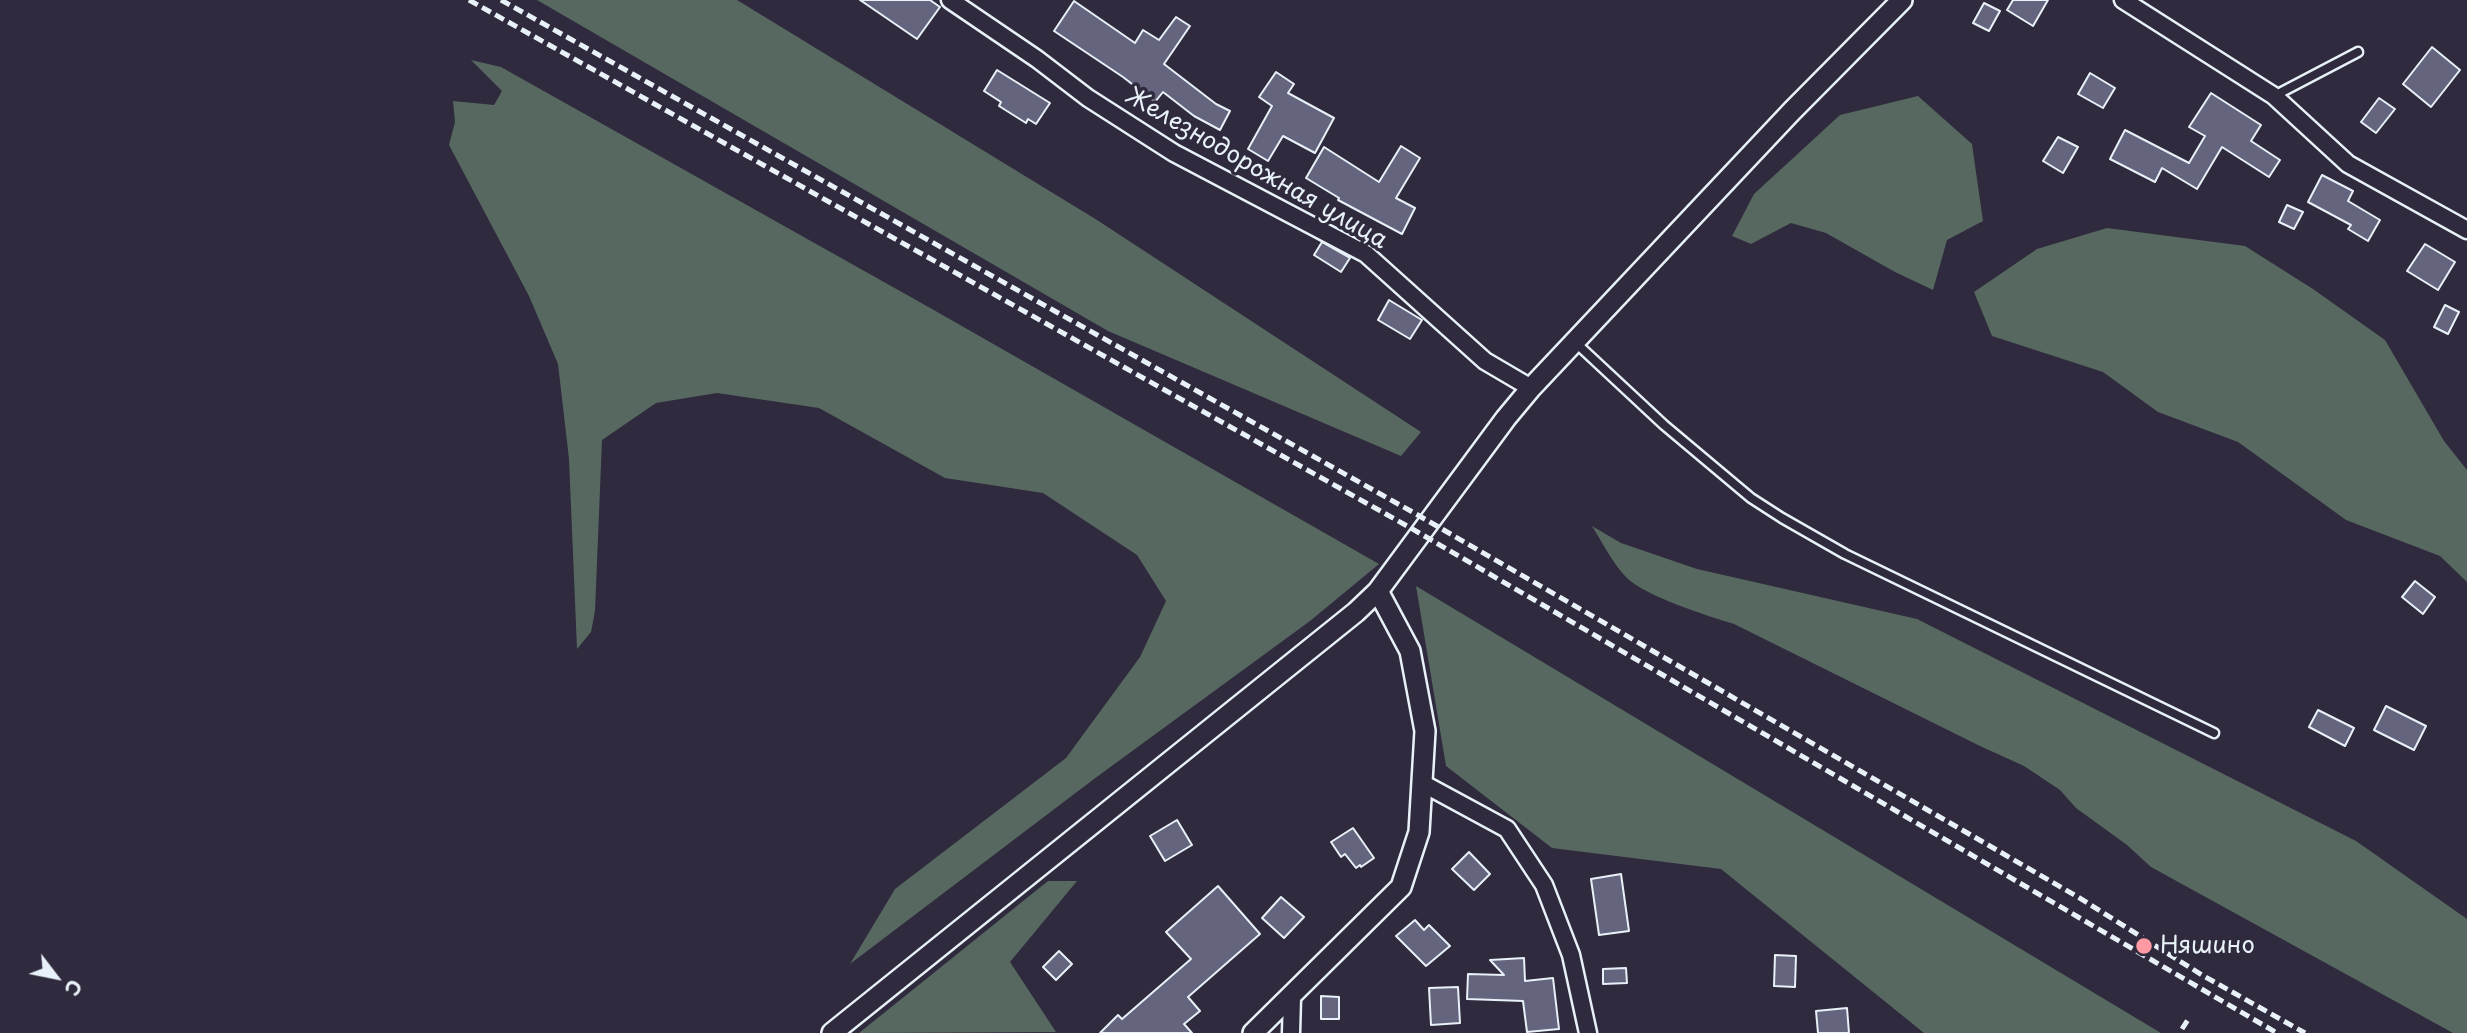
<!DOCTYPE html>
<html>
<head>
<meta charset="utf-8">
<style>
	body { margin:0 }
	#map { position:relative; width:2467px; height:1033px; overflow:hidden; background:#2f2a3d; font-family:"Playpen Sans",sans-serif }
	canvas { display:block }
	.north { position:absolute; left:21px; top:942px; width:70px; height:70px; -webkit-text-stroke:5px #2f2a3d; paint-order:stroke; rotate:122deg; font-size:19px; font-weight:700; line-height:28px; text-align:center; color:#e8f1f8 }
	.north::after { content:''; display:block; margin:auto; width:24px; height:32px; background:#e8f1f8; clip-path:polygon(50% 0,100% 100%,50% 72%,0 100%) }
</style>
</head>
<body>
<div id="map">
<canvas width="2467" height="1033"></canvas>
<div class="north">С</div>
</div>
<script>
const ctx = document.querySelector('canvas').getContext('2d');
ctx.lineJoin = 'round';
function paint(path, color) { ctx.fillStyle = color; ctx.fill(path, 'evenodd'); }
function strokePath(path, color, width, dash) { ctx.strokeStyle = color; ctx.lineWidth = width; ctx.lineCap = dash ? 'butt' : 'round'; ctx.setLineDash(dash || []); ctx.stroke(path); }
function write(font, color, halo, rows, align = 'center') {
  ctx.font = font + ' "Playpen Sans",sans-serif'; ctx.lineWidth = 7; ctx.setLineDash([]); ctx.textBaseline = 'middle'; ctx.strokeStyle = halo; ctx.fillStyle = color; for (const [text, x, y, turn = 0] of rows) {
    ctx.save(); ctx.translate(x, y); ctx.rotate((+turn || 0) * Math.PI / 180); ctx.textAlign = isNaN(turn) ? turn : align; if (halo) ctx.strokeText(text, 0, 0); ctx.fillText(text, 0, 0); ctx.restore();
  }
}
paint(new Path2D(`
	M537 0H737L1097 220 1421 432 1401 456 1108 331Z
	M471 60 501 67 932 309 1379 564 1310 621 1094 779 850 964 895 889 1066 758 1140 657 1166 601 1137 555 1043 493 945 478 819 408 717 393 656 403 602 440 595 611 591 632 577 649 569 459 558 364 529 296 449 145 455 122 453 101 494 105 502 91Z
	M1918 96 1972 144 1983 221 1947 240 1933 290 1895 272 1826 233 1791 223 1751 244 1732 236 1754 194 1840 115Z
	M2107 228 2245 246 2313 289 2385 340 2444 441 2467 470V582L2440 556 2346 520 2238 442 2158 412 2103 372 1992 336 1974 292 2037 249Z
	M1592 526 1621 543 1697 569 1917 619 2356 841 2467 919V1033H2453L2151 867 2127 845 2076 808 2060 790 2024 766 1980 746 1734 624C1708 616 1643 596 1625 576 1612 562 1602 542 1592 526Z
	M1416 586 2161 1033H1924L1721 869 1552 848 1446 766Z
	M1048 881H1077L1010 962 1056 1032 859 1033Z`), '#576860');
const building = new Path2D(`
	M860 0H930L940 7 917 39Z
	M2013 0H2048L2033 26 2007 10Z
	M1074 1 1135 43 1143 30 1159 40 1176 17 1190 26 1164 64 1216 104 1230 111 1220 130 1194 116 1163 92 1155 102 1123 77 1054 31Z
	M1984 3 2000 11 1989 31 1973 23Z
	M2432 47 2460 70 2431 107 2403 84Z
	M997 70 1050 103 1036 124 1028 119 1026 123 999 106 1001 102 984 91Z
	M1276 72 1294 84 1288 93 1334 118 1315 153 1283 136 1268 161 1248 149 1272 106 1259 97Z
	M2090 73 2115 88 2103 108 2078 94Z
	M2211 93 2261 125 2251 141 2280 160 2269 177 2222 147 2197 189 2162 168 2155 182 2110 159 2125 130 2189 163 2205 136 2189 127Z
	M2379 98 2395 109 2376 133 2361 122Z
	M2058 137 2078 147 2063 173 2043 161Z
	M1401 146 1420 158 1396 198 1415 208 1402 234 1338 200 1339 198 1306 178 1324 147 1379 182Z
	M2322 175 2353 191 2348 201 2380 220 2368 241 2348 229 2351 225 2308 202Z
	M2287 205 2303 212 2294 229 2279 222Z
	M1322 242 1350 258 1341 272 1314 255Z
	M2425 244 2455 262 2438 290 2407 271Z
	M1389 300 1422 320 1410 339 1378 320Z
	M2445 305 2459 312 2448 334 2434 327Z
	M2415 581 2435 597 2423 614 2402 597Z
	M2386 706 2426 726 2414 750 2374 730Z
	M2318 710 2354 728 2345 746 2309 727Z
	M1177 820 1192 845 1165 861 1150 836Z
	M1353 828 1374 858 1361 867 1360 865 1356 868 1345 854 1341 857 1331 842Z
	M1469 852 1490 874 1474 890 1452 869Z
	M1621 874 1629 931 1599 935 1591 879Z
	M1218 886 1260 934 1188 997 1200 1011 1184 1024 1192 1033H1100L1118 1015 1122 1019 1191 959 1166 932Z
	M1281 897 1304 917 1284 938 1262 918Z
	M1415 920 1424 930 1429 925 1450 946 1426 966 1396 936Z
	M1059 951 1072 964 1056 980 1043 967Z
	M1775 955 1796 956 1795 987 1774 986Z
	M1524 958 1525 981 1553 978 1559 1029 1527 1032 1523 1001 1467 999 1468 974 1504 975 1490 960Z
	M1626 968 1627 983 1603 984V969Z
	M1458 987 1460 1023 1431 1025 1429 988Z
	M1321 996 1339 997V1019H1321Z
	M1847 1008 1849 1033H1818L1816 1011Z`);
paint(building, '#64647f');
strokePath(building, '#e8f1f8', 2);
const service = new Path2D(`
	M2274 96 2358 52
	M1576 343 1664 425 1751 498 1782 518 1845 554 2214 733`);
const minor = new Path2D(`
	M950 0 1037 59 1088 98 1174 153 1366 254 1485 361 1531 388
	M2123 0 2274 96 2348 164 2467 230
	M1422 783 1507 829 1544 885 1571 955 1588 1033
	M1291 1033 1292 997`);
const tertiary = new Path2D(`
	M832 1033 1356 612 1378 591 1506 418 1531 388 1792 111 1902 0
	M1253 1033 1401 887 1419 832 1425 731 1410 651 1378 591`);
strokePath(service, '#e8f1f8', 13);
strokePath(minor, '#e8f1f8', 21);
strokePath(tertiary, '#e8f1f8', 24);
strokePath(service, '#2f2a3d', 8);
strokePath(minor, '#2f2a3d', 16);
strokePath(tertiary, '#2f2a3d', 19);
strokePath(new Path2D(`
	M469 0 1409 527 2277 1033
	M501 0 1416 514 2078 897 2202 975 2305 1033
	M2182 1029 2189 1018`), '#e8f1f8', 5, [10, 5]);
for (const [x, y, r, color] of [
	[2144,946,9,"#ff9aa2"]
]) { const dot = new Path2D(); dot.arc(x, y, r, 0, 2 * Math.PI); ctx.fillStyle = color; ctx.fill(dot); strokePath(dot, '#2f2a3d', 2.5); }
write('24px', '#e8f1f8', '#2f2a3d', [
	["Железнодорожная улица",1256,169,30]
]);
write('24px', '#e8f1f8', '#2f2a3d', [
	["Няшино",2160,946]
], 'left');
</script>
</body>
</html>
